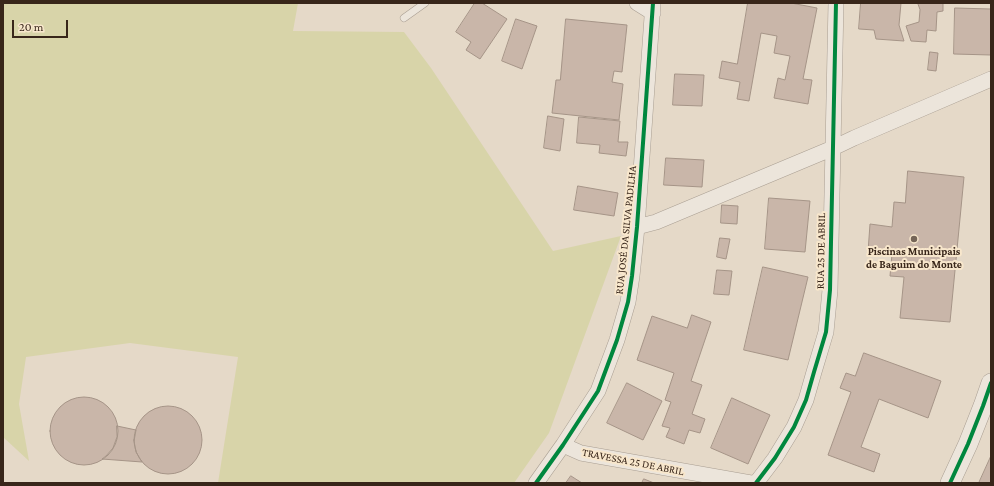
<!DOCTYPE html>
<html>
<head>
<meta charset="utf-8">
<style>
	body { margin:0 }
	#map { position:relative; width:994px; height:486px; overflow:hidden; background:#e5d9c8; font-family:"Crimson Pro",serif }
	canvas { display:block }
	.frame { position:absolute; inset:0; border:4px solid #38261a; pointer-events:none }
	.scale { position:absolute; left:12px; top:20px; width:56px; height:18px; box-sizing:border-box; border:2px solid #38261a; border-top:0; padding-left:5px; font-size:12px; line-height:14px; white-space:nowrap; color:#38261a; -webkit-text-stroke:3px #f8e7cc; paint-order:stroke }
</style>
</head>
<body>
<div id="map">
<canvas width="994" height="486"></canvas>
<div class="frame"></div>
<div class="scale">20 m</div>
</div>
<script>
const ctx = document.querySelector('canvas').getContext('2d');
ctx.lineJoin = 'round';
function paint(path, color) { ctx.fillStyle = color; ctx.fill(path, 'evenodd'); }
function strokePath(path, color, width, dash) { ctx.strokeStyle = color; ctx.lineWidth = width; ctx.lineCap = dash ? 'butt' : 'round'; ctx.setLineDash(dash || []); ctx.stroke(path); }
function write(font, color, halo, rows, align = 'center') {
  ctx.font = font + ' "Crimson Pro",serif'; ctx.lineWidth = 4; ctx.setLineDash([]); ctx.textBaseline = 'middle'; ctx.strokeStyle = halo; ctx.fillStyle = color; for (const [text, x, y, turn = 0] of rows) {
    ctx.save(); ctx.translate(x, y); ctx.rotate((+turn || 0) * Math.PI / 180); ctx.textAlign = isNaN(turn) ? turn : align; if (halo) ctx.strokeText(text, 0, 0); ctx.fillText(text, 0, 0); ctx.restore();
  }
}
paint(new Path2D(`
	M3 3H298L293 31 404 32 431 68 553 251 621 236 549 433 514 483H218L238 357 130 343 26 357 19 404 29 461 3 437Z`), '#d8d4a9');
const building = new Path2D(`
	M475 3H482L507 19 480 59 466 50 471 42 456 32Z
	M748 3H791L817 8 803 79 812 80 808 104 774 98 778 78 785 80 790 56 774 53 777 36 761 33 749 101 737 99 740 82 719 78 722 61 737 64Z
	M861 3H901L899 25 904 41 876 39 874 30 859 29Z
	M918 3H943V11L937 12 936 31 927 30 926 42 911 41 906 26 919 22 920 10Z
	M955 8 991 9V55L954 54Z
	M516 19 537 26 522 69 502 61Z
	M566 19 627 25 622 72 614 71 612 82 623 84 619 120 552 113 556 80H560Z
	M930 52 938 53 936 71 928 70Z
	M675 74 704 75 702 106 673 105Z
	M548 116 564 119 560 151 544 148Z
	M579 117 620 121 618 142H628L626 156 599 153 600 145 577 143Z
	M666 158 704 160 702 187 664 185Z
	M908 171 964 177 950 322 900 318 904 277 890 276 892 254 868 252 870 224 892 227 894 202 905 203Z
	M578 186 618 193 614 216 574 210Z
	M769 198 810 201 805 252 765 249Z
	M722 205 738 206 737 224 721 223Z
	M720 238 730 239 726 259 717 257Z
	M763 267 808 277 788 360 744 350Z
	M717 270 732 271 729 295 714 294Z
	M692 315 711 322 691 381 702 385 692 414 705 419 700 433 689 430 684 444 666 437 670 428 662 426 671 402 665 400 674 373 637 360 652 316 687 328Z
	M864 353 941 381 928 418 879 399 861 447 880 454 874 472 828 455 851 392 840 388 846 373 855 376Z
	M627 383 662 401 643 440 607 423Z
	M50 431a34 34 0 1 1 68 0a34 34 0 1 1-68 0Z
	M732 398 770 415 748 464 711 448Z
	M134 440a34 34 0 1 1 68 0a34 34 0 1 1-68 0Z
	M117 426 136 430 134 441 136 452 142 462 102 459 106 456 113 448 117 437Z
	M991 456V483H979Z
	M571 476 582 483H566Z
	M644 479 654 483H642Z`);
paint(building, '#c9b6a9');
strokePath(building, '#a59487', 1);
const service = new Path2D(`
	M404 18 425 3`);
const minor = new Path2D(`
	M637 3 653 13
	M637 227 656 222 833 148 854 138 991 79
	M563 445 581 453 751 483
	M536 483 563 445 598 391 617 340 628 302 632 276 637 227 653 3
	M756 483 775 458 794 427 806 400 814 372 826 332 830 290 836 3`);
const tertiary = new Path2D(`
	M950 483 968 444 983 406 991 383`);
strokePath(service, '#a99e92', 8);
strokePath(minor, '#a99e92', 16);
strokePath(tertiary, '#a99e92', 20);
strokePath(service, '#ece5db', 7);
strokePath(minor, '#ece5db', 15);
strokePath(tertiary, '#ece5db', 19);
strokePath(new Path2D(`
	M536 483 563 445 598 391 617 340 628 302 632 276 637 227 653 3
	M756 483 775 458 794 427 806 400 814 372 826 332 830 290 836 3
	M950 483 968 444 983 406 991 383`), '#00873e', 4);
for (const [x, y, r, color] of [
	[914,239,4,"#756557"]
]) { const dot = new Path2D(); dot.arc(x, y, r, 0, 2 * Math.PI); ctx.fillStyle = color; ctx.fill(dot); strokePath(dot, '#f8e7cc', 1.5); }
write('11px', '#38261a', '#f8e7cc', [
	["RUA JOSÉ DA SILVA PADILHA",626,230,-84],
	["RUA 25 DE ABRIL",821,251,-89],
	["TRAVESSA 25 DE ABRIL",633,462,11]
]);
write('bold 11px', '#38261a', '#f8e7cc', [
	["Piscinas Municipais",914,252],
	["de Baguim do Monte",914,265]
]);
</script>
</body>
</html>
